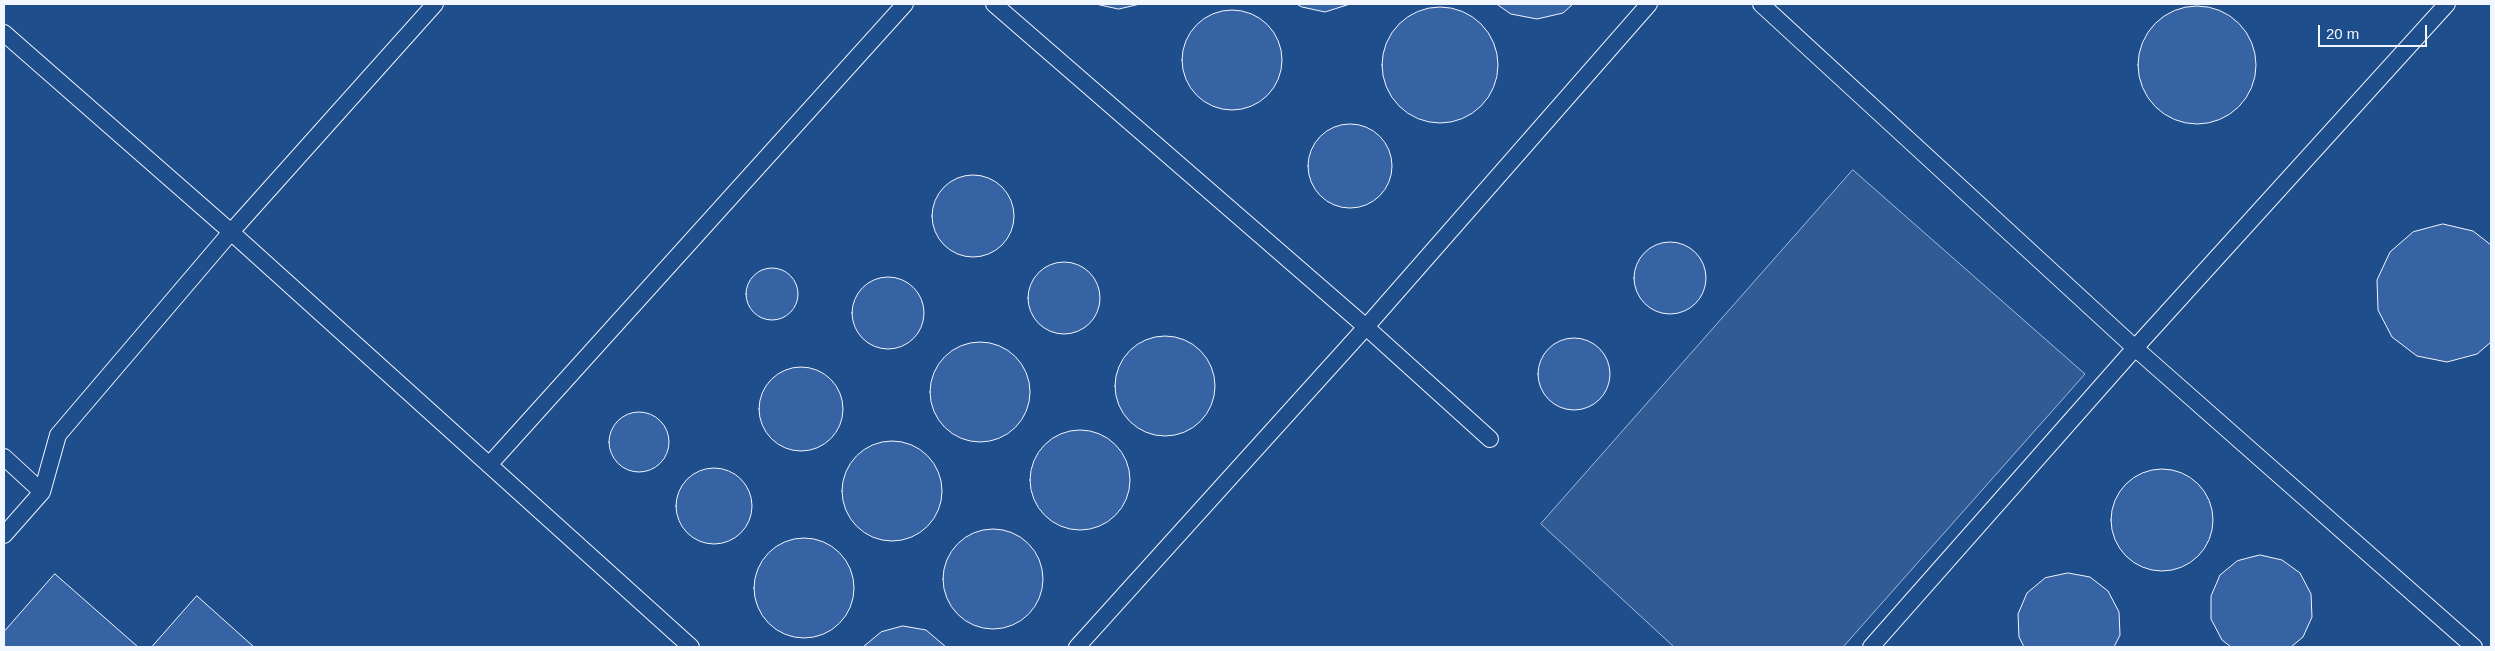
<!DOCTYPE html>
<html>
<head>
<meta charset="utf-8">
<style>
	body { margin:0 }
	#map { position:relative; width:2495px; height:651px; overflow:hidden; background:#1f4e8c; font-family:Arial,sans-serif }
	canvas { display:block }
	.frame { position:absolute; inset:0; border:5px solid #f2f6ff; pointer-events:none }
	.scale { position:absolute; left:2318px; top:25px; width:109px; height:22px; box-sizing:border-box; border:2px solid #f2f6ff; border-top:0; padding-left:6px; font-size:15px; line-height:18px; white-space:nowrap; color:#f2f6ff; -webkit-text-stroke:4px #1f4e8c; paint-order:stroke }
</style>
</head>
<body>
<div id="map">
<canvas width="2495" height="651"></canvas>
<div class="frame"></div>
<div class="scale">20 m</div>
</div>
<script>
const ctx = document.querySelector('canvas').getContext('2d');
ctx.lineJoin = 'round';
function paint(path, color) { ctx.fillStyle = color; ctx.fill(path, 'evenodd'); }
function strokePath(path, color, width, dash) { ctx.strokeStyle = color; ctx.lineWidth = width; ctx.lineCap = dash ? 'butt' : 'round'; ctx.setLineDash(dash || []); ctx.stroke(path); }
const built = new Path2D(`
	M1853 170 2085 374 1843 647H1674L1541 524Z`);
paint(built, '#305b95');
strokePath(built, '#a8bbd7', 1);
const building = new Path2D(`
	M1096 4H1140L1119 9Z
	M1297 4H1350L1325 12 1302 7Z
	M1497 4H1573L1563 13 1537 19 1511 14Z
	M2138 65a59 59 0 1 1 118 0a59 59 0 1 1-118 0Z
	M1382 65a58 58 0 1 1 116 0a58 58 0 1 1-116 0Z
	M1182 60a50 50 0 1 1 100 0a50 50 0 1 1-100 0Z
	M1308 166a42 42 0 1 1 84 0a42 42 0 1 1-84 0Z
	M932 216a41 41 0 1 1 82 0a41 41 0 1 1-82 0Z
	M2443 224 2473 231 2491 245V342L2477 354 2447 362 2417 356 2392 337 2378 310 2377 280 2390 252 2413 232Z
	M1634 278a36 36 0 1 1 72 0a36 36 0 1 1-72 0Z
	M1028 298a36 36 0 1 1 72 0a36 36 0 1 1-72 0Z
	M746 294a26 26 0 1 1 52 0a26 26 0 1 1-52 0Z
	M852 313a36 36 0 1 1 72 0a36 36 0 1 1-72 0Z
	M1115 386a50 50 0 1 1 100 0a50 50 0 1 1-100 0Z
	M1538 374a36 36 0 1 1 72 0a36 36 0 1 1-72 0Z
	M930 392a50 50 0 1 1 100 0a50 50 0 1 1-100 0Z
	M759 409a42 42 0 1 1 84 0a42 42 0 1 1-84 0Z
	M609 442a30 30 0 1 1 60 0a30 30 0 1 1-60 0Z
	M1030 480a50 50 0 1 1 100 0a50 50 0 1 1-100 0Z
	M842 491a50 50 0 1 1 100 0a50 50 0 1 1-100 0Z
	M676 506a38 38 0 1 1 76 0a38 38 0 1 1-76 0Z
	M2111 520a51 51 0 1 1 102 0a51 51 0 1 1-102 0Z
	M943 579a50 50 0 1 1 100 0a50 50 0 1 1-100 0Z
	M754 588a50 50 0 1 1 100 0a50 50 0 1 1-100 0Z
	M2260 555 2282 560 2300 573 2311 594 2312 617 2303 637 2291 647H2231L2222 640 2211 619V596L2220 575 2237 561Z
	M2068 573 2090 577 2108 591 2119 612 2120 635 2114 647H2024L2019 637 2018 614 2027 593 2045 578Z
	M55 574 138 647H4V632Z
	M197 596 254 647H152Z
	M903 626 926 630 946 647H863L881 632Z`);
paint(building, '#3563a3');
strokePath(building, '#f2f6ff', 1);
const service = new Path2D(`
	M994 4 1366 327 1490 439
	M1761 4 2135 348 2474 647
	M4 33 231 232 691 647
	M4 457 42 492 4 535
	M489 465 905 4
	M42 492 58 435 231 232 435 4
	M1077 647 1366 327 1649 4
	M1871 647 2135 348 2447 4`);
strokePath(service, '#f2f6ff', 18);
strokePath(service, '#1f4e8c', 16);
</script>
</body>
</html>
